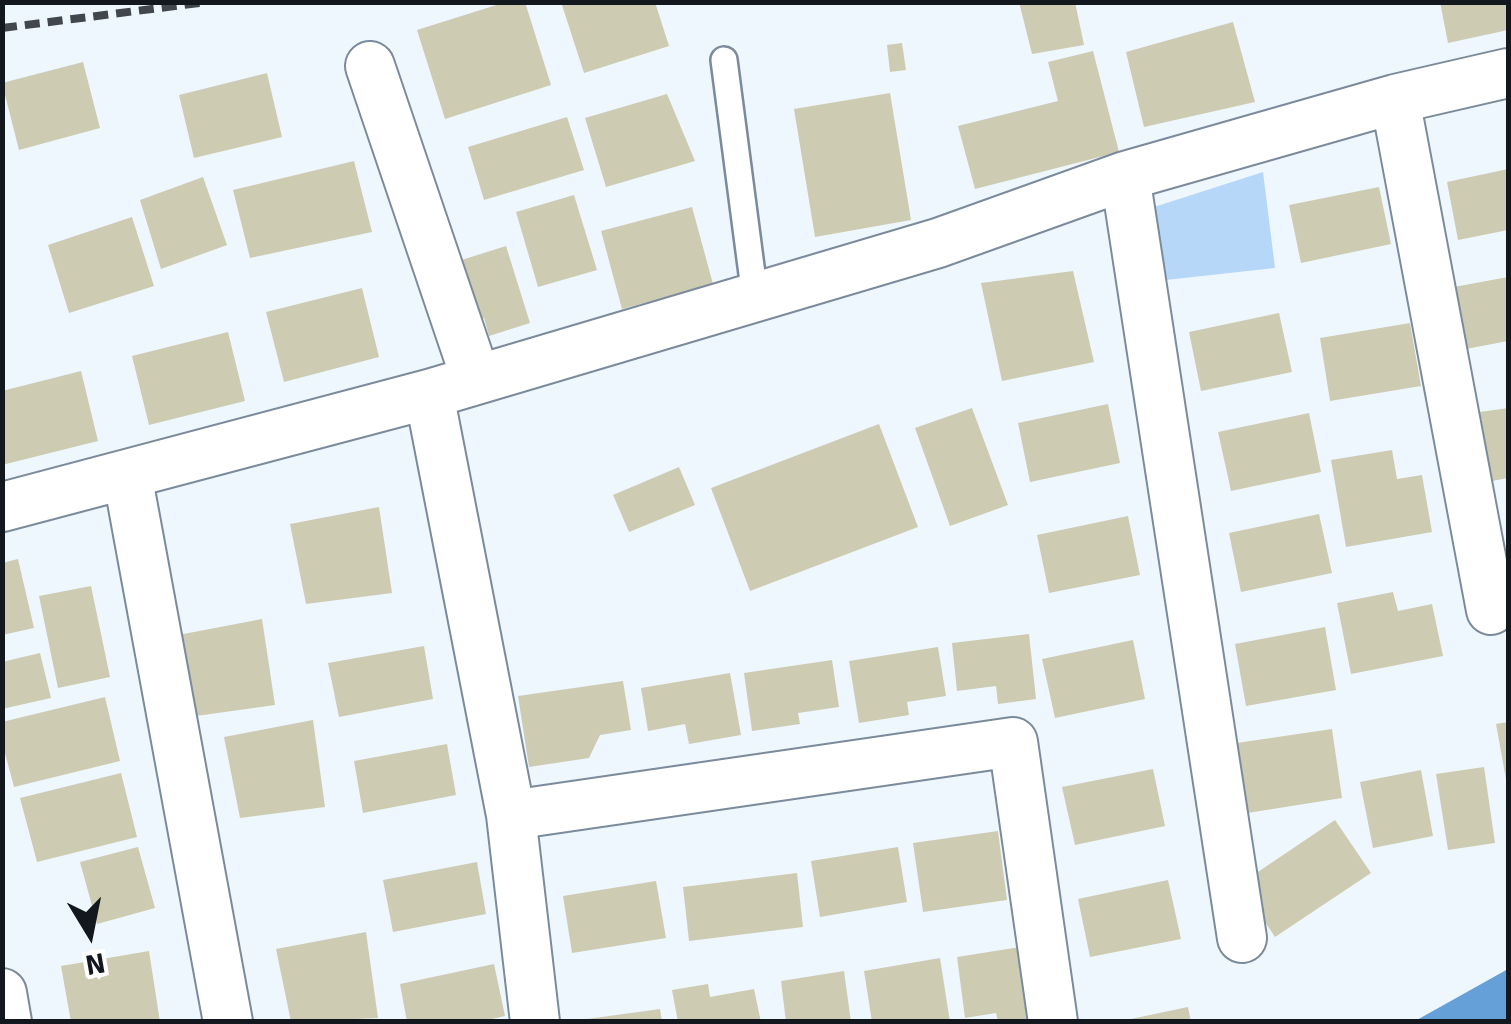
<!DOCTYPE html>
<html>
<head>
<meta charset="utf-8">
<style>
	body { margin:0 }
	#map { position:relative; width:1511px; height:1024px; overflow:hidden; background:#eff7fe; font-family:Signika,sans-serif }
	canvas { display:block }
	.frame { position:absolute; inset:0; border:5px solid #12181e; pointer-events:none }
	.north { position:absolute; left:40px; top:884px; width:100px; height:100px; -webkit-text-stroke:8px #fff; paint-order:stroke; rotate:170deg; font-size:28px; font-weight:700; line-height:40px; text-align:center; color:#12181e }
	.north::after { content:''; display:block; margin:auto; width:35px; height:45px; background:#12181e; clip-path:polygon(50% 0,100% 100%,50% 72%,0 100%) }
</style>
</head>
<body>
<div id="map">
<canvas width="1511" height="1024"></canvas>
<div class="frame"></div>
<div class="north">N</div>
</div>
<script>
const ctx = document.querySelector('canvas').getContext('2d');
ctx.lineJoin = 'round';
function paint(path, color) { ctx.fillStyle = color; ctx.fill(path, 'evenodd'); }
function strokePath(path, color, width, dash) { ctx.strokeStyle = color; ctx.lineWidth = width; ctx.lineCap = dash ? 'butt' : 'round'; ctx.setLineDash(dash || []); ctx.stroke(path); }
paint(new Path2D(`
	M1263 172 1275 268 1166 280 1151 208Z`), '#b6d7f8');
paint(new Path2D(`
	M1508 969V1021H1415Z`), '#66a0d8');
paint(new Path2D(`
	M506 2H525L551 85 445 119 417 30Z
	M569 2H655L669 46 584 73 562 5Z
	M1019 2H1075L1084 45 1032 54Z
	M1440 2H1508V30L1448 43Z
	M1233 22 1255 102 1144 127 1126 52Z
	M902 43 906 70 890 72 887 45Z
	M1093 51 1119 152 975 189 958 126 1058 101 1048 62Z
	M83 62 100 128 19 150 2 83Z
	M267 73 282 137 194 158 179 95Z
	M890 93 911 220 815 237 794 109Z
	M667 94 695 161 606 187 585 118Z
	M567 117 584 170 484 200 468 147Z
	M354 161 372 232 250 258 233 190Z
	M1508 169V230L1458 240 1447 182Z
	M203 177 227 245 161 269 140 200Z
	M1379 187 1391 244 1301 263 1289 205Z
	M574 195 597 270 538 287 516 212Z
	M692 207 713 284 622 309 601 231Z
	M132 217 154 286 69 313 48 245Z
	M506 246 530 323 489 336 484 318 470 322 452 263Z
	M1073 271 1094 362 1002 381 981 283Z
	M1508 277V341L1466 349 1454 287Z
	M362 288 379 357 284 382 266 312Z
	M1279 313 1292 372 1201 391 1189 332Z
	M1410 323 1421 386 1330 401 1320 338Z
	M228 332 245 401 149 425 132 356Z
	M81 371 98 441 2 465V391Z
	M1108 404 1120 463 1030 482 1018 423Z
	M972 408 1008 505 950 526 915 428Z
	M1508 408V478L1492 481 1480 412Z
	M1309 413 1321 472 1231 491 1218 432Z
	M879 424 918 527 750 591 711 488Z
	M1392 450 1397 479 1422 475 1432 532 1346 547 1331 460Z
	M679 467 695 505 629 532 613 495Z
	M379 507 392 593 306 604 290 524Z
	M1319 514 1332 573 1241 592 1229 533Z
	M1128 516 1140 575 1049 593 1037 535Z
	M18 559 34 628 2 635V563Z
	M91 586 110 677 58 688 39 596Z
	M1393 592 1398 611 1432 604 1443 656 1351 674 1337 603Z
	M262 619 275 705 189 717 173 636Z
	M1325 627 1336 690 1246 706 1235 644Z
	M1029 634 1036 699 998 704 996 686 957 691 952 643Z
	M1133 640 1145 699 1055 718 1042 659Z
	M424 646 433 699 339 717 328 663Z
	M938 647 946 696 907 702 909 715 859 723 849 661Z
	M40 653 51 698 2 709V662Z
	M832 660 839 707 798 713 800 724 752 731 744 673Z
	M730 673 741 735 689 744 685 724 648 731 641 688Z
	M623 681 631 730 600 735 589 758 529 767 518 696Z
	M105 697 120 761 14 787 2 742V722Z
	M313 720 325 807 240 818 224 737Z
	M1508 722V785H1507L1496 724Z
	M1332 729 1342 798 1241 814 1230 744Z
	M447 744 456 795 363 813 354 761Z
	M1484 767 1495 843 1448 850 1436 774Z
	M1153 769 1165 826 1075 845 1062 787Z
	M1421 770 1433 836 1373 848 1360 782Z
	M121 773 137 837 37 862 20 798Z
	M1335 820 1371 873 1275 937 1240 884Z
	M998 831 1007 900 923 912 913 843Z
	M138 847 155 908 97 924 80 862Z
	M898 847 907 902 820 917 811 861Z
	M477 862 486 914 393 932 383 880Z
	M797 873 803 927 689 941 683 887Z
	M1168 880 1181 939 1090 957 1078 899Z
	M656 881 666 938 572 953 563 896Z
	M366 932 378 1018 291 1022 276 949Z
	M1020 947 1031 1022H998L996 1013 965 1018 957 957Z
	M149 951 160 1022H71L61 966Z
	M940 958 950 1022H872L864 971Z
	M494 964 505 1016 479 1022H407L400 984Z
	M844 971 851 1022H786L781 981Z
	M708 984 710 997 754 989 761 1022H678L672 990Z
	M1188 1007 1191 1022H1127L1126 1020Z
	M660 1009 662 1022H588L587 1019Z`), '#cecbb3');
const service = new Path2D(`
	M724 60 755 297`);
const minor = new Path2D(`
	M370 66 476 379
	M1395 99 1491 610
	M1125 176 1242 938
	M429 394 511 815
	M127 474 228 1022
	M2 507 429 394 938 243 1125 176 1395 99 1508 73
	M2 993 7 1022
	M535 1022 511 815 1013 742 1053 1022`);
strokePath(service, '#7b8b9c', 30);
strokePath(minor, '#7b8b9c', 52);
strokePath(service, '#fff', 25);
strokePath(minor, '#fff', 48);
strokePath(new Path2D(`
	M2 28 207 2`), '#41474d', 8, [15, 8]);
</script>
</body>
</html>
